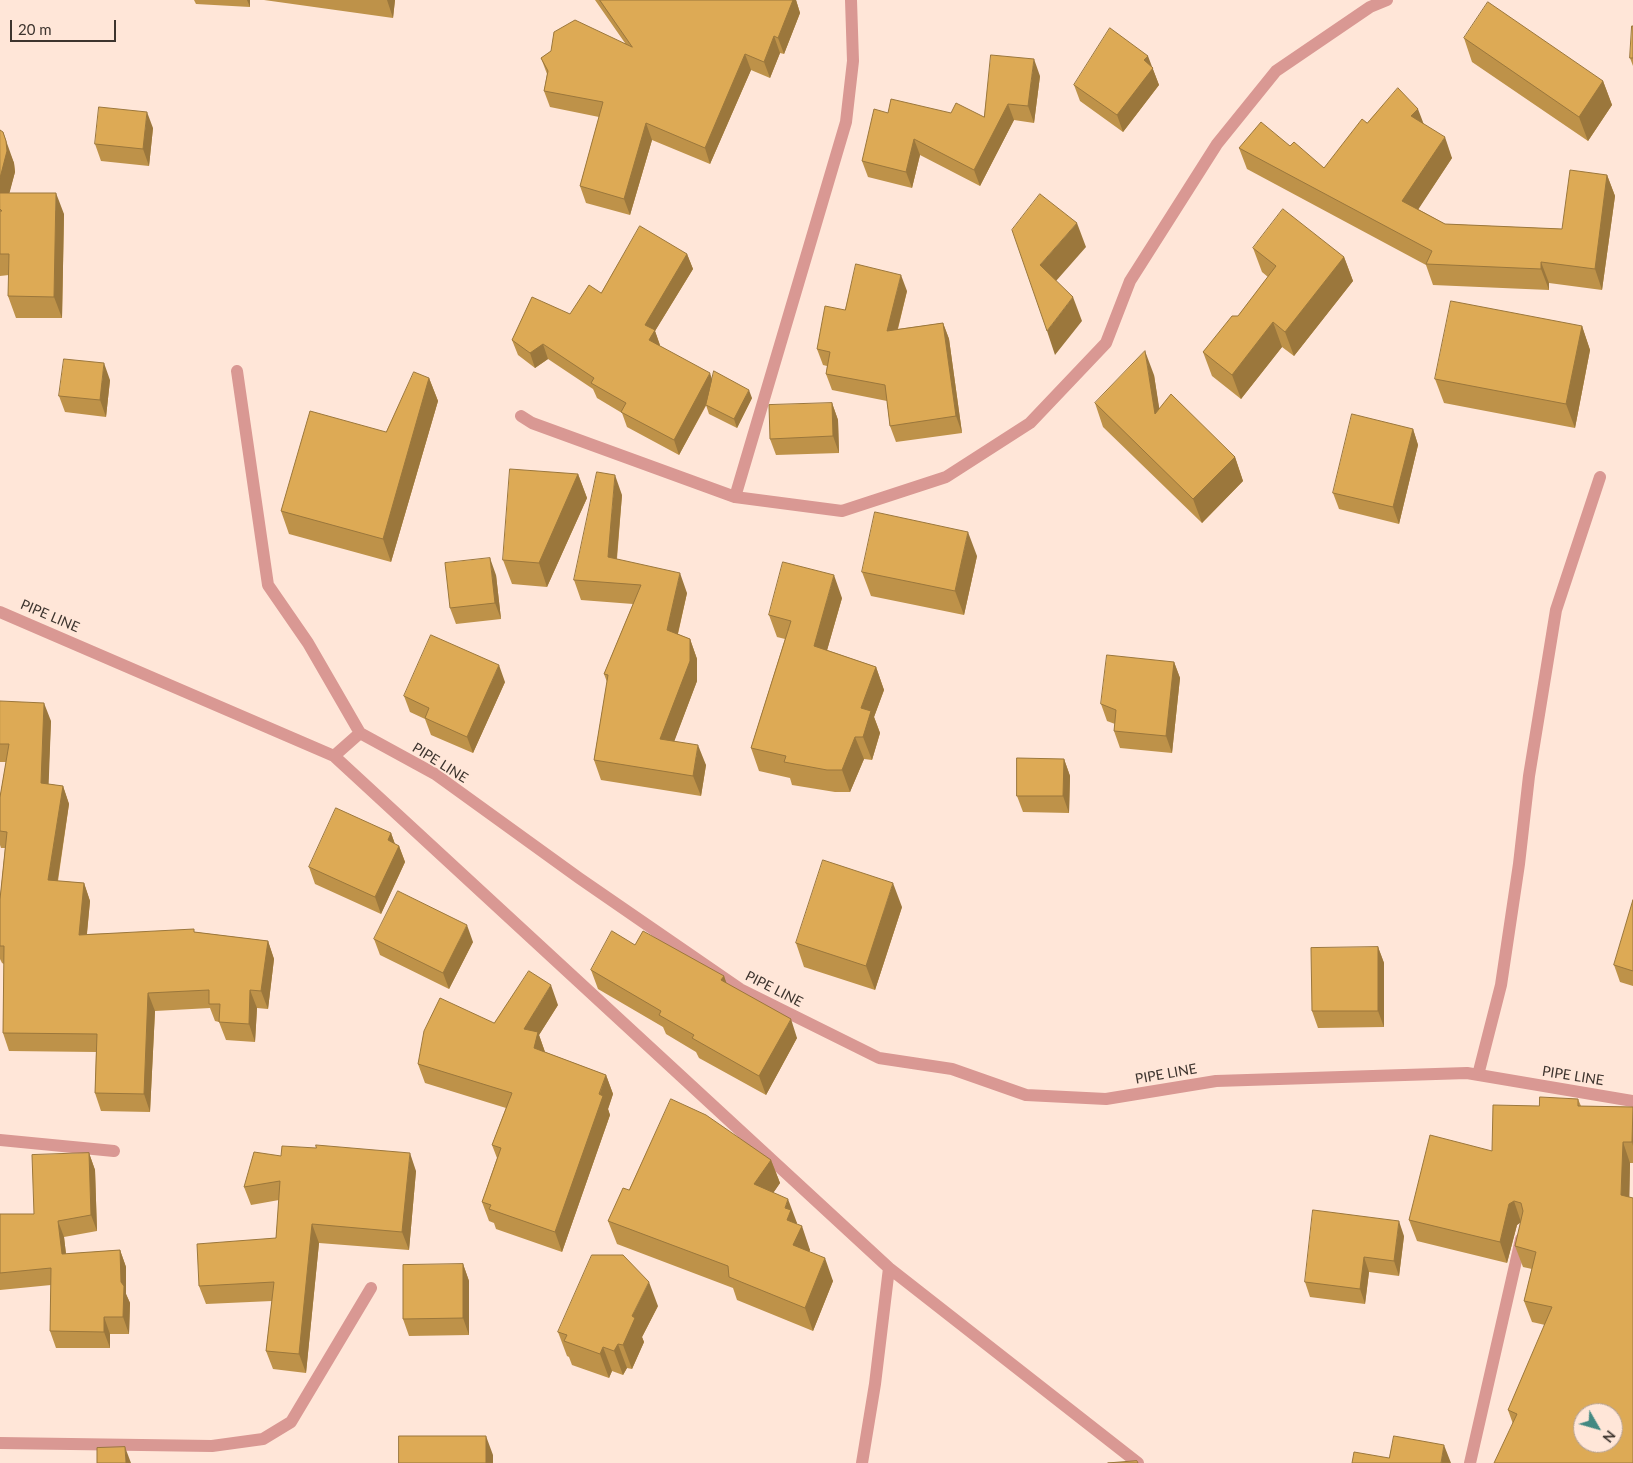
<!DOCTYPE html>
<html>
<head>
<meta charset="utf-8">
<style>
	body { margin:0 }
	#map { position:relative; width:1633px; height:1463px; overflow:hidden; background:#ffe6d8; font-family:Lato,sans-serif }
	canvas { display:block }
	.north { position:absolute; left:1573px; top:1403px; width:50px; height:50px; box-sizing:border-box; background:#ffe6d8; border:1px solid #b19f94; border-radius:50%; rotate:128deg; font-size:14px; font-weight:700; line-height:20px; text-align:center; color:#3d342e }
	.north::after { content:''; display:block; margin:auto; width:18px; height:22px; background:#438982; clip-path:polygon(50% 0,100% 100%,50% 72%,0 100%) }
	.scale { position:absolute; left:10px; top:20px; width:106px; height:22px; box-sizing:border-box; border:2px solid #3d342e; border-top:0; padding-left:6px; font-size:15px; line-height:18px; white-space:nowrap; color:#3d342e; -webkit-text-stroke:4px #ffe6d8; paint-order:stroke }
</style>
</head>
<body>
<div id="map">
<canvas width="1633" height="1463"></canvas>
<div class="north">N</div>
<div class="scale">20 m</div>
</div>
<script>
const ctx = document.querySelector('canvas').getContext('2d');
ctx.lineJoin = 'round';
function strokePath(path, color, width, dash) { ctx.strokeStyle = color; ctx.lineWidth = width; ctx.lineCap = dash ? 'butt' : 'round'; ctx.setLineDash(dash || []); ctx.stroke(path); }
function paint(path, color) { ctx.fillStyle = color; ctx.fill(path, 'evenodd'); }
function write(font, color, halo, rows, align = 'center') {
  ctx.font = font + ' Lato,sans-serif'; ctx.lineWidth = 4; ctx.setLineDash([]); ctx.textBaseline = 'middle'; ctx.strokeStyle = halo; ctx.fillStyle = color; for (const [text, x, y, turn = 0] of rows) {
    ctx.save(); ctx.translate(x, y); ctx.rotate((+turn || 0) * Math.PI / 180); ctx.textAlign = isNaN(turn) ? turn : align; if (halo) ctx.strokeText(text, 0, 0); ctx.fillText(text, 0, 0); ctx.restore();
  }
}
strokePath(new Path2D(`
	M237 371 268 585 308 643 360 733
	M521 416 532 423 735 497 842 511 946 477 1030 423 1106 343 1130 281 1217 144 1276 71 1370 7 1387 0
	M735 497 846 122 853 61 851 0
	M0 612 334 756 360 733 435 774 579 878 740 989 879 1058 952 1069 1026 1095 1106 1099 1216 1081 1467 1073 1633 1101
	M334 756 889 1268 1138 1463
	M1478 1075 1501 985 1519 864 1529 776 1556 610 1600 477
	M0 1140 114 1151
	M0 1443 212 1446 263 1439 291 1422 371 1288
	M862 1463 875 1384 889 1268
	M1470 1463 1521 1239`), '#d99893', 12);
paint(new Path2D(`
	M194 0H250V7L196 4Z
	M264 0H395L393 18Z
	M595 0H796L800 13 784 54 780 53 770 78 751 70 710 164 652 140 630 215 586 203 580 186 599 117 550 107 544 91 547 74 541 58 551 51 625 43Z
	M1633 26V66L1630 58Z
	M1464 38 1603 81 1612 105 1588 141 1472 62Z
	M1152 67 1159 85 1123 132 1080 101 1074 85Z
	M1040 76 1034 123 1014 120 980 186 920 155 912 188 868 177 862 161 951 113 984 117Z
	M1367 123H1423L1452 158 1418 209 1445 224 1562 229 1607 175 1615 196 1602 290 1549 283V290L1433 285 1426 265 1247 169 1239 148 1290 146 1324 168Z
	M153 128 149 166 101 161 95 144Z
	M0 130 14 163 15 172 9 193 64 214 62 318H16L8 296 9 275 0 276Z
	M1253 248 1344 257 1353 281 1294 356 1282 347 1241 399 1212 376 1203 352 1238 316 1268 277 1262 272Z
	M687 254 693 269 655 331 660 346 712 379 752 398 737 428 709 414 706 405 707 404 679 455 627 427 622 413 597 398 593 389 548 359 535 368 518 355 512 340 570 314 601 293Z
	M907 291 898 329 943 323 949 339 962 433 896 442 890 426 887 401 832 390 826 374 827 366 823 365 817 349 845 310Z
	M1582 326 1590 350 1575 428 1444 403 1435 379Z
	M1154 375 1159 409 1235 457 1243 481 1202 523 1103 427 1095 403Z
	M429 378 438 401 391 562 289 534 281 511 386 432Z
	M110 380 106 417 65 412 59 396Z
	M832 403 838 420 839 453 776 455 770 439Z
	M1413 429 1418 445 1399 524 1339 509 1333 493Z
	M578 474 587 498 547 587 512 584 503 560Z
	M622 495 617 559 687 593 678 634 690 639 697 659V681L674 741 706 765 701 796 601 780 594 760 607 682 604 674 633 604 581 600 574 580Z
	M977 556 964 615 871 596 862 572Z
	M496 575 501 619 456 624 450 608Z
	M842 598 827 650 876 667 884 690 874 717 880 733 872 760 864 759 850 792H835L792 785 790 778 759 771 751 748 785 639 777 637 769 615Z
	M1174 662 1180 678 1172 753 1120 748 1114 731 1115 724 1107 721 1101 704Z
	M505 682 473 753 431 735 425 719 410 712 404 696Z
	M0 701 51 721 48 784 63 786 69 804 58 881 84 883 90 901 87 934 195 932 268 941 274 959 268 1009 257 1008 255 1042 226 1040 219 1022 215 1021 210 1008 155 1011 150 1112 101 1111 95 1093 96 1052 9 1051 3 1033 4 964 2 963 0 959V899L5 848H1L0 845V797L6 762H0Z
	M1064 759 1070 776 1069 813 1023 812 1017 796Z
	M391 833 395 844 399 846 405 862 381 914 315 884 309 867Z
	M1633 900V986L1620 982 1614 965Z
	M902 907 875 990 804 967 796 943Z
	M374 939 473 942 449 989 380 955Z
	M635 945 724 976 726 983 797 1038 766 1095 699 1058 696 1052 666 1034 663 1027 598 989 591 970Z
	M1378 947 1384 963V1027L1318 1028 1312 1011Z
	M558 1005 539 1035 545 1052 606 1075 613 1094 608 1109 610 1115 562 1252 496 1229 494 1223 489 1221 482 1202 497 1158 492 1145 506 1108 425 1083 418 1064 494 1023Z
	M1578 1099 1581 1106 1633 1107V1163H1630L1629 1197 1513 1424 1508 1410 1545 1325 1532 1322 1524 1301 1532 1269 1523 1267 1515 1246 1521 1222 1517 1225 1507 1263 1417 1241 1409 1220 1492 1151 1539 1106Z
	M89 1153 95 1170 97 1231 64 1237 66 1254 120 1250 126 1267V1294L130 1303 129 1334H110V1348H56L50 1331 51 1285 0 1290V1214H34Z
	M281 1156 416 1171 409 1250 319 1243 306 1373 273 1369 266 1351 272 1301 206 1304 199 1286 276 1238 279 1200 251 1205 244 1187Z
	M771 1160 780 1183 773 1193 797 1223 796 1224 810 1250 809 1252 833 1281 813 1331 737 1300 733 1288 617 1244 608 1221 629 1190Z
	M1404 1236 1399 1276 1369 1272 1365 1304 1310 1297 1305 1282Z
	M463 1264 469 1281V1335L409 1336 403 1319Z
	M658 1306 642 1337 644 1342 632 1369 627 1368 623 1375 612 1371 609 1378 572 1365 569 1357 567 1356 558 1332Z`), '#be9249');
paint(new Path2D(`
	M247 0H250V7Z
	M387 0H395L393 18Z
	M793 0H796L800 13 784 54 778 38Z
	M774 36 780 53 770 78 764 62Z
	M745 54 751 70 710 164 705 148Z
	M1148 56 1159 85 1123 132 1117 115 1144 60Z
	M1034 59 1040 76 1034 123 1028 106Z
	M1603 81 1612 105 1588 141 1579 117Z
	M1008 104 1014 120 980 186 974 170Z
	M1418 109 1426 130 1411 116Z
	M147 112 153 128 149 166 143 149Z
	M646 123 652 140 630 215 624 199Z
	M3 132 14 163 15 172 4 214 0 203V178Z
	M1445 137 1452 158 1410 222 1402 201Z
	M914 139 920 155 912 188 906 172Z
	M1607 175 1615 196 1602 290 1595 269Z
	M56 193 64 214 62 318 54 297Z
	M1077 223 1086 247 1049 289 1040 265Z
	M687 254 693 269 655 331 660 345 655 355 645 325Z
	M1344 257 1353 281 1294 356 1285 332Z
	M1541 262 1549 283V290L1541 269Z
	M901 275 907 291 893 347 887 331Z
	M1073 297 1082 321 1055 355 1047 331Z
	M1273 322 1282 347 1241 399 1232 375Z
	M943 323 949 339 962 433 956 416Z
	M1582 326 1590 350 1575 428 1566 404Z
	M543 344 548 359 535 368 530 353Z
	M1145 351 1154 375 1164 438 1155 414Z
	M104 363 110 380 106 417 100 400Z
	M710 373 715 388 679 455 674 440Z
	M429 378 438 401 391 562 383 539Z
	M749 390 752 398 737 428 734 419Z
	M832 403 838 420 839 453 833 436Z
	M1413 429 1418 445 1399 524 1393 507Z
	M1235 457 1243 481 1202 523 1193 499Z
	M578 474 587 498 547 587 539 563Z
	M615 475 622 495 615 577 608 557Z
	M968 532 977 556 964 615 955 591Z
	M490 558 496 575 501 619 495 603Z
	M680 573 687 593 674 650 667 630Z
	M834 575 842 598 822 668 814 646Z
	M690 639 697 659V681L668 758 660 739Z
	M1174 662 1180 678 1172 753 1166 736Z
	M499 665 505 682 473 753 467 737Z
	M876 667 884 690 874 717 880 733 872 760 863 737 861 708Z
	M44 703 51 721 48 801 41 783Z
	M855 737 864 759 850 792 842 770Z
	M698 745 706 765 701 796 693 776Z
	M1064 759 1070 776 1069 813 1063 796Z
	M63 786 69 804 55 897 48 880Z
	M391 833 397 850 388 840Z
	M399 846 405 862 381 914 375 897Z
	M84 883 90 901 85 952 79 935Z
	M893 883 902 907 875 990 866 966Z
	M467 925 473 942 449 989 443 973Z
	M268 941 274 959 268 1009 261 991Z
	M1378 947 1384 963V1027L1378 1011Z
	M724 976 731 996 721 980Z
	M551 985 558 1005 539 1035 545 1052 541 1068 524 1029Z
	M250 990 257 1008 255 1042 249 1024Z
	M148 993 155 1011 150 1112 144 1094Z
	M791 1019 797 1038 766 1095 759 1076Z
	M606 1075 613 1094 608 1109 610 1115 562 1252 555 1232Z
	M1633 1108V1146L1632 1142Z
	M1623 1142 1630 1163 1629 1216 1621 1195Z
	M89 1153 95 1170 97 1231 91 1215Z
	M410 1153 416 1171 409 1250 402 1232Z
	M771 1160 780 1183 763 1208 754 1184Z
	M788 1199 797 1223 796 1225 802 1226 810 1250 802 1269 793 1245 787 1220 785 1208Z
	M1514 1201 1521 1222 1517 1225 1507 1263 1500 1242 1509 1204Z
	M58 1221 64 1237 68 1271 62 1254Z
	M1399 1221 1404 1236 1399 1276 1394 1261Z
	M312 1224 319 1243 306 1373 299 1354Z
	M120 1250 126 1267V1294L130 1303 129 1334 123 1317 121 1282Z
	M1364 1257 1369 1272 1365 1304 1360 1289Z
	M825 1258 833 1281 813 1331 805 1308Z
	M463 1264 469 1281V1335L463 1318Z
	M649 1282 658 1306 642 1337 644 1342 632 1369 623 1345 632 1316Z
	M104 1317 110 1334V1348L104 1332Z
	M618 1344 627 1368 623 1375 614 1351Z
	M603 1347 612 1371 609 1378 600 1354Z
	M486 1436 493 1455V1463H486Z
	M1444 1445 1451 1463H1441Z
	M125 1447 131 1463H126Z`), '#9b773c');
const building = new Path2D(`
	M600 0H793L778 38 774 36 764 62 745 54 705 148 646 123 624 199 580 186 603 102 544 91 548 71 541 58 551 51 554 32 575 20 632 47Z
	M1488 2 1603 81 1579 117 1464 38Z
	M1632 26H1633V58H1630Z
	M1110 28 1148 56 1144 60 1153 68 1117 115 1074 85Z
	M991 55 1034 59 1028 106 1008 104 974 170 914 139 906 172 862 161 874 109 888 113 891 99 951 113 956 103 984 117Z
	M1398 88 1418 109 1411 116 1445 137 1402 201 1445 224 1562 229 1570 170 1607 175 1595 269 1541 262V269L1426 264 1432 251 1239 148 1261 122 1290 146 1294 142 1324 168 1362 119 1367 123Z
	M99 107 147 112 143 149 95 144Z
	M0 130 3 132 6 141 7 151 0 178Z
	M0 193H56L54 297 8 296 9 254H0V211H2L0 209Z
	M1040 194 1077 223 1040 265 1073 297 1047 331 1012 230Z
	M1283 209 1344 257 1285 332 1273 322 1232 375 1203 352 1232 316H1238L1276 266 1253 248Z
	M640 226 687 254 645 325 655 330 649 340 710 373 674 440 621 412 626 403 591 383 594 378 543 344 530 353 512 340 532 297 570 314 589 285 601 293Z
	M856 264 901 275 887 331 943 323 956 416 890 426 885 385 826 374 830 352 817 349 825 306 845 310Z
	M1451 301 1582 326 1566 404 1435 379Z
	M1145 351 1155 414 1171 394 1235 457 1193 499 1095 403Z
	M64 359 104 363 100 400 59 396Z
	M714 371 749 390 734 419 706 405Z
	M414 372 429 378 383 539 281 511 310 411 386 432Z
	M832 403 833 436 770 439 769 405Z
	M1352 414 1413 429 1393 507 1333 493Z
	M510 469 578 474 539 563 503 560Z
	M597 472 615 475 608 557 680 573 667 630 690 639V661L660 739 698 745 693 776 594 760 608 675 604 674 641 585 574 580Z
	M875 512 968 532 955 591 862 572Z
	M490 558 495 603 450 608 445 563Z
	M783 562 834 575 814 646 876 667 861 708 871 711 863 737H855L842 770H827L784 762 786 756 751 748 791 621 769 615Z
	M431 635 499 665 467 737 425 718 429 708 404 696Z
	M1107 655 1174 662 1166 736 1114 731 1116 710 1101 704Z
	M0 701 44 703 41 783 63 786 48 880 84 883 79 935 194 929V932L268 941 261 991 250 990 249 1024 219 1022 220 1004H209V990L148 993 144 1094 95 1093 97 1034 3 1033 4 946H0V899L7 832 0 831V797L9 744H0Z
	M1017 758 1064 759 1063 796H1017Z
	M336 808 391 833 388 840 399 846 375 897 309 867Z
	M823 860 893 883 866 966 796 943Z
	M398 891 467 925 443 973 374 939Z
	M1633 900V971L1614 965Z
	M612 931 635 945 643 931 724 976 721 980 791 1019 759 1076 692 1038 694 1035 659 1015 661 1011 591 970Z
	M1378 947V1011H1312L1311 948Z
	M529 971 551 985 524 1029 538 1032 534 1048 606 1075 599 1094 603 1096 555 1232 489 1209 491 1205 482 1202 501 1148 492 1145 512 1093 418 1064 424 1031 440 998 494 1023Z
	M1540 1097 1578 1099V1106L1633 1107 1632 1142H1623L1621 1195 1633 1198V1463H1494L1517 1414 1508 1410 1552 1307 1524 1301 1536 1252 1515 1246 1523 1211 1521 1203 1514 1201 1509 1204 1500 1242 1409 1220 1430 1135 1492 1151 1493 1105 1539 1106ZM1583 1413H1613V1443H1583Z
	M671 1099 706 1115 771 1160 754 1184 788 1199 785 1208 791 1210 787 1220 802 1226 793 1245 825 1258 805 1308 729 1277 728 1266 608 1221 623 1188 629 1190Z
	M316 1145 410 1153 402 1232 312 1224 299 1354 266 1351 274 1282 199 1286 197 1244 276 1238 280 1181 244 1187 254 1152 281 1156 282 1146 316 1148Z
	M89 1153 91 1215 58 1221 62 1254 120 1250 121 1282 124 1286 123 1317H104V1332L50 1331 51 1268 0 1273V1214H34L32 1155Z
	M1313 1210 1399 1221 1394 1261 1364 1257 1360 1289 1305 1282Z
	M592 1255H623L649 1282 632 1316 635 1318 623 1345 618 1344 614 1351 603 1347 600 1354 564 1341 567 1335 558 1332Z
	M463 1264V1318L403 1319V1265Z
	M399 1436H486V1463H487H399Z
	M1394 1436 1444 1445 1441 1463H1352L1354 1452 1389 1458Z
	M125 1447 126 1463H97V1448Z
	M1137 1461 1138 1463H1108Z`);
paint(building, '#da5');
strokePath(building, '#9b773c', 1);
write('14px', '#3d342e', '#ffe6d8', [
	["PIPE LINE",50,616,23],
	["PIPE LINE",440,763,32],
	["PIPE LINE",774,989,27],
	["PIPE LINE",1166,1074,-10],
	["PIPE LINE",1573,1076,9]
]);
</script>
</body>
</html>
